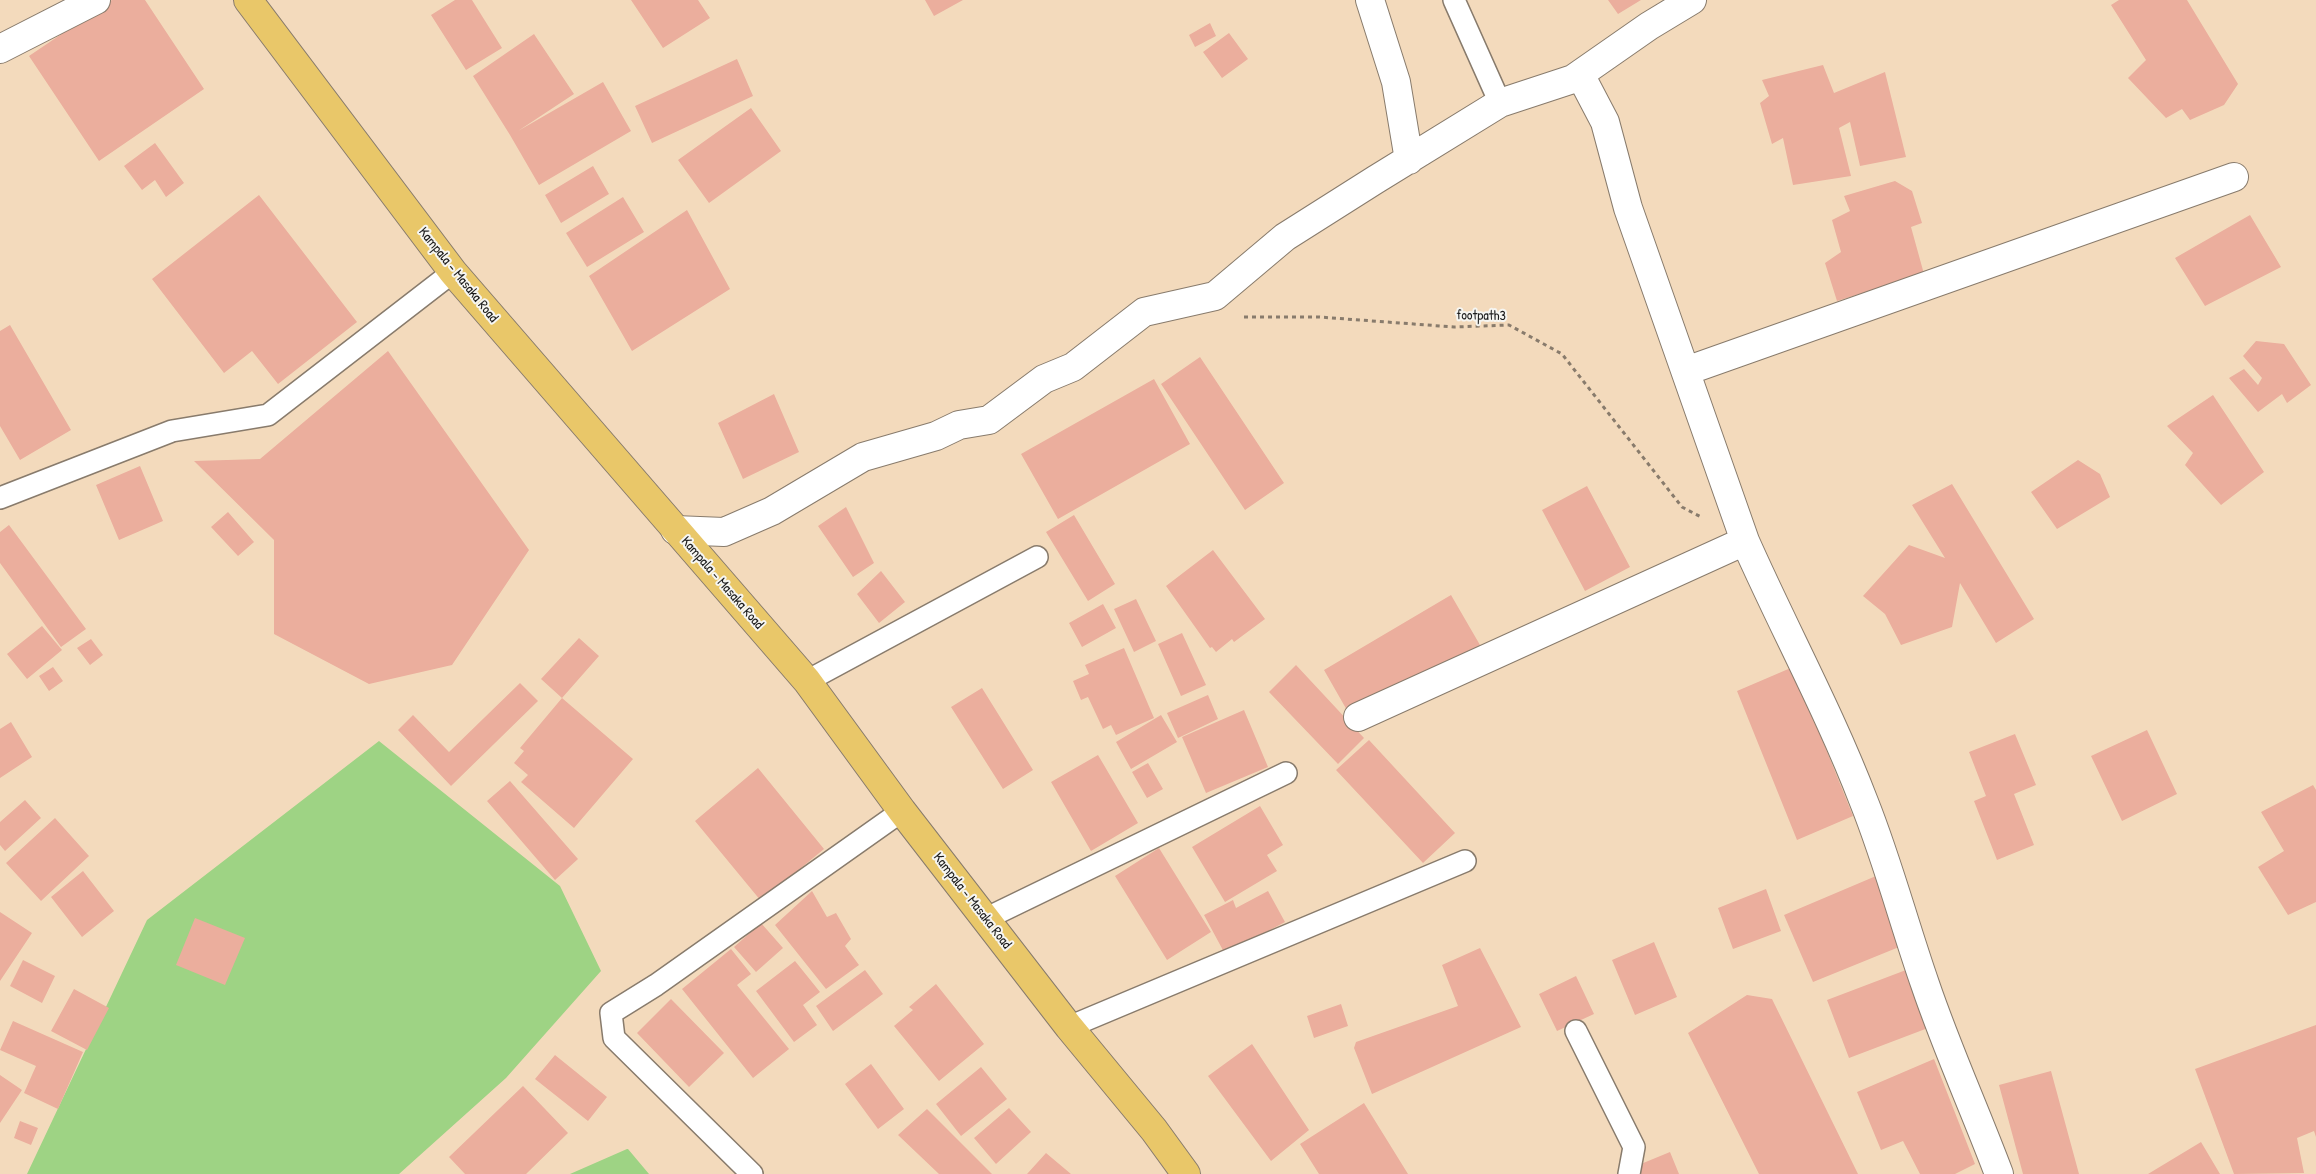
<!DOCTYPE html>
<html>
<head>
<meta charset="utf-8">
<style>
	body { margin:0 }
	canvas { display:block; background:#f3dabc }
</style>
</head>
<body>
<canvas width="2316" height="1174"></canvas>
<script>
const ctx = document.querySelector('canvas').getContext('2d');
ctx.lineJoin = 'round';
function paint(path, color) { ctx.fillStyle = color; ctx.fill(path, 'evenodd'); }
function strokePath(path, color, width, dash) { ctx.strokeStyle = color; ctx.lineWidth = width; ctx.lineCap = dash ? 'butt' : 'round'; ctx.setLineDash(dash || []); ctx.stroke(path); }
function write(font, color, halo, rows, align = 'center') {
  ctx.font = font + ' "Patrick Hand",sans-serif'; ctx.lineWidth = 4; ctx.setLineDash([]); ctx.textBaseline = 'middle'; ctx.strokeStyle = halo; ctx.fillStyle = color; for (const [text, x, y, turn = 0] of rows) {
    ctx.save(); ctx.translate(x, y); ctx.rotate((+turn || 0) * Math.PI / 180); ctx.textAlign = isNaN(turn) ? turn : align; if (halo) ctx.strokeText(text, 0, 0); ctx.fillText(text, 0, 0); ctx.restore();
  }
}
paint(new Path2D(`
	M379 741 560 886 601 971 506 1078 399 1174H27L147 920Z
	M628 1149 649 1174H570L627 1149Z`), '#9ed384');
paint(new Path2D(`
	M112 0H145L204 89 99 161 29 56Z
	M455 0H472L502 48 466 70 431 15Z
	M631 0H698L710 18 663 48Z
	M925 0H963L934 16Z
	M1608 0H1641L1618 14Z
	M2119 0H2187L2238 84 2224 105 2190 120 2182 109 2166 118 2128 78 2146 60 2111 5Z
	M1210 23 1216 36 1195 47 1189 35Z
	M1229 33 1248 59 1222 78 1203 52Z
	M534 34 574 94 518 131 603 82 631 131 539 185 510 135 473 76Z
	M737 59 753 96 652 143 635 106Z
	M1823 65 1834 93 1885 72 1906 157 1860 166 1850 122 1839 128 1851 176 1793 185 1783 138 1772 144 1760 103 1769 96 1762 80Z
	M751 108 781 151 709 203 678 160Z
	M155 143 184 183 166 197 155 180 142 190 124 166Z
	M593 166 609 194 561 223 545 195Z
	M1895 181 1912 191 1922 223 1911 227 1924 274 1837 301 1825 263 1841 252 1832 220 1850 211 1844 196Z
	M259 195 357 322 278 384 252 351 224 373 152 279Z
	M623 197 644 232 587 267 566 233Z
	M687 210 730 289 632 351 589 276Z
	M2250 215 2281 267 2205 306 2175 258Z
	M10 325 71 430 20 460 0 426V331Z
	M2256 341 2284 344 2311 385 2287 403 2282 394 2258 412 2229 378 2244 369 2258 385 2262 378 2243 356Z
	M388 351 529 550 452 665 369 684 274 634V540L194 461 260 459Z
	M1200 357 1284 483 1245 510 1161 384Z
	M1154 379 1190 444 1058 519 1021 454Z
	M774 394 799 452 743 479 718 423Z
	M2213 395 2264 472 2221 505 2185 465 2193 453 2167 426Z
	M2078 460 2100 474 2110 497 2057 529 2031 492Z
	M140 466 163 521 119 540 96 485Z
	M1952 484 2034 619 1996 643 1960 583 1952 627 1901 645 1885 614 1863 596 1909 545 1945 558 1912 505Z
	M1587 486 1630 567 1585 591 1542 510Z
	M846 507 874 563 853 577 818 526Z
	M228 512 254 542 238 556 211 527Z
	M1074 515 1115 584 1088 601 1046 532Z
	M9 525 86 629 61 647 0 563V532Z
	M1213 550 1265 619 1234 642 1232 639 1216 652 1212 647 1210 648 1166 586Z
	M881 571 905 602 879 623 857 594Z
	M1451 595 1480 645 1352 719 1324 670Z
	M1136 599 1156 641 1134 652 1114 609Z
	M1103 604 1116 628 1082 647 1069 623Z
	M42 626 62 650 27 679 7 654Z
	M1182 633 1206 685 1181 696 1158 644Z
	M579 638 599 656 562 698 541 679Z
	M91 639 103 655 90 665 77 648Z
	M1124 648 1154 718 1116 735 1111 725 1103 729 1088 697 1081 700 1073 681 1089 674 1085 665Z
	M1296 665 1364 738 1338 764 1269 692Z
	M53 667 63 681 49 691 39 676Z
	M1793 667 1853 816 1797 840 1737 691Z
	M520 683 538 701 451 786 398 730 413 715 449 752Z
	M982 688 1033 770 1003 789 951 707Z
	M1208 695 1218 719 1178 738 1167 713Z
	M562 698 633 759 574 828 521 782 528 775 514 763 524 751 520 748Z
	M1244 710 1268 767 1206 793 1182 737Z
	M1161 715 1177 742 1131 769 1116 742Z
	M11 722 32 757 0 778V729Z
	M2147 730 2177 794 2122 821 2091 756Z
	M2015 734 2036 785 2014 794 2034 845 1997 860 1974 801 1986 796 1969 752Z
	M1369 740 1455 833 1423 863 1336 770Z
	M1098 755 1138 823 1091 851 1051 782Z
	M1148 763 1163 789 1147 798 1132 772Z
	M758 768 824 849 761 901 695 821Z
	M510 781 578 859 555 880 487 801Z
	M2313 785 2316 790V902L2288 915 2258 867 2284 851 2261 812Z
	M25 800 41 818 5 851 0 845V822Z
	M1260 806 1283 845 1267 855 1277 871 1225 902 1192 847Z
	M55 818 89 856 41 901 6 863Z
	M1159 848 1211 932 1167 960 1115 876Z
	M83 871 114 911 82 937 51 897Z
	M1876 876 1904 945 1813 982 1784 915Z
	M1766 889 1781 931 1733 949 1718 908Z
	M812 891 827 917 836 913 851 939 845 946 859 965 826 989 775 925Z
	M1268 891 1285 922 1225 954 1204 915 1233 900 1236 908Z
	M0 912 32 933 0 981Z
	M195 918 245 938 225 985 176 965Z
	M761 923 783 948 756 972 734 947Z
	M1654 942 1677 997 1635 1015 1612 960Z
	M1480 948 1521 1027 1372 1094 1354 1048 1356 1042 1458 1006 1442 965Z
	M731 949 751 974 737 985 789 1049 753 1078 682 989Z
	M23 960 55 976 42 1003 10 986Z
	M795 961 820 992 803 1005 817 1025 794 1042 756 991Z
	M865 970 883 994 833 1031 816 1006Z
	M1906 970 1928 1028 1849 1058 1827 1000Z
	M1576 976 1594 1014 1557 1031 1539 994Z
	M936 984 984 1044 939 1081 894 1026 913 1010 909 1007Z
	M74 989 109 1008 87 1050 51 1031Z
	M1747 995 1772 999 1858 1174H1759L1688 1033Z
	M671 999 724 1053 689 1087 637 1033Z
	M1341 1004 1348 1026 1314 1038 1307 1016Z
	M13 1021 83 1052 58 1109 24 1093 36 1066 0 1050Z
	M2316 1025V1137L2314 1131 2297 1138 2304 1173 2234 1174 2195 1069Z
	M1252 1044 1309 1130 1271 1161 1208 1076Z
	M555 1055 607 1097 588 1121 535 1079Z
	M1934 1059 1975 1164 1955 1174H1920L1903 1141 1881 1150 1857 1092Z
	M871 1064 904 1109 878 1129 845 1084Z
	M981 1067 1007 1099 961 1136 936 1104Z
	M2051 1071 2079 1174H2023L1999 1085Z
	M0 1075 22 1090 0 1123Z
	M523 1086 568 1133 526 1174H465L449 1157Z
	M1364 1103 1408 1174H1319L1300 1144Z
	M1009 1108 1031 1132 996 1164 974 1138Z
	M927 1109 992 1174H939L898 1135Z
	M20 1121 38 1128 31 1145 14 1138Z
	M2201 1142 2220 1174H2148Z
	M1670 1152 1679 1174H1639L1636 1166Z
	M1046 1153 1071 1174H1027Z`), '#ebae9d');
const lane = new Path2D(`
	M1454 0 1500 103
	M0 498 172 431 268 415 453 272
	M807 681 1037 557
	M985 919 1286 773
	M1069 1027 1465 861
	M1576 1031 1634 1147 1629 1174
	M752 1174 614 1038 611 1013 656 985 902 811`);
const street = new Path2D(`
	M1370 0 1396 82 1409 160
	M0 49 96 0
	M1573 79 1583 80 1605 122 1628 208 1745 541C1784 629 1830 713 1864 802 1888 862 1904 924 1925 984 1947 1049 1975 1110 1999 1174
	M1686 371 2234 177
	M675 530 724 532 772 511 863 457 936 436 959 425 989 420 1044 379 1073 367 1144 312 1215 296 1285 237 1375 180 1500 103 1573 79 1649 26 1692 0
	M1358 717 1745 541`);
const highway = new Path2D(`
	M248 0 453 272 807 681 902 811 1069 1027 1154 1130 1186 1174`);
strokePath(lane, '#887b6c', 24);
strokePath(street, '#887b6c', 30);
strokePath(highway, '#887b6c', 30);
strokePath(new Path2D(`
	M1244 317H1319L1454 327 1509 325 1562 354 1682 507 1701 517`), '#887b6c', 3, [4, 4]);
strokePath(lane, '#fff', 21);
strokePath(street, '#fff', 28);
strokePath(highway, '#e9c769', 28);
write('14px', '#1c1c1c', '#f6f6f2', [
	["Kampala - Masaka Road",458,275,51],
	["footpath3",1481,316,1],
	["Kampala - Masaka Road",722,583,49],
	["Kampala - Masaka Road",972,901,52]
]);
</script>
</body>
</html>
